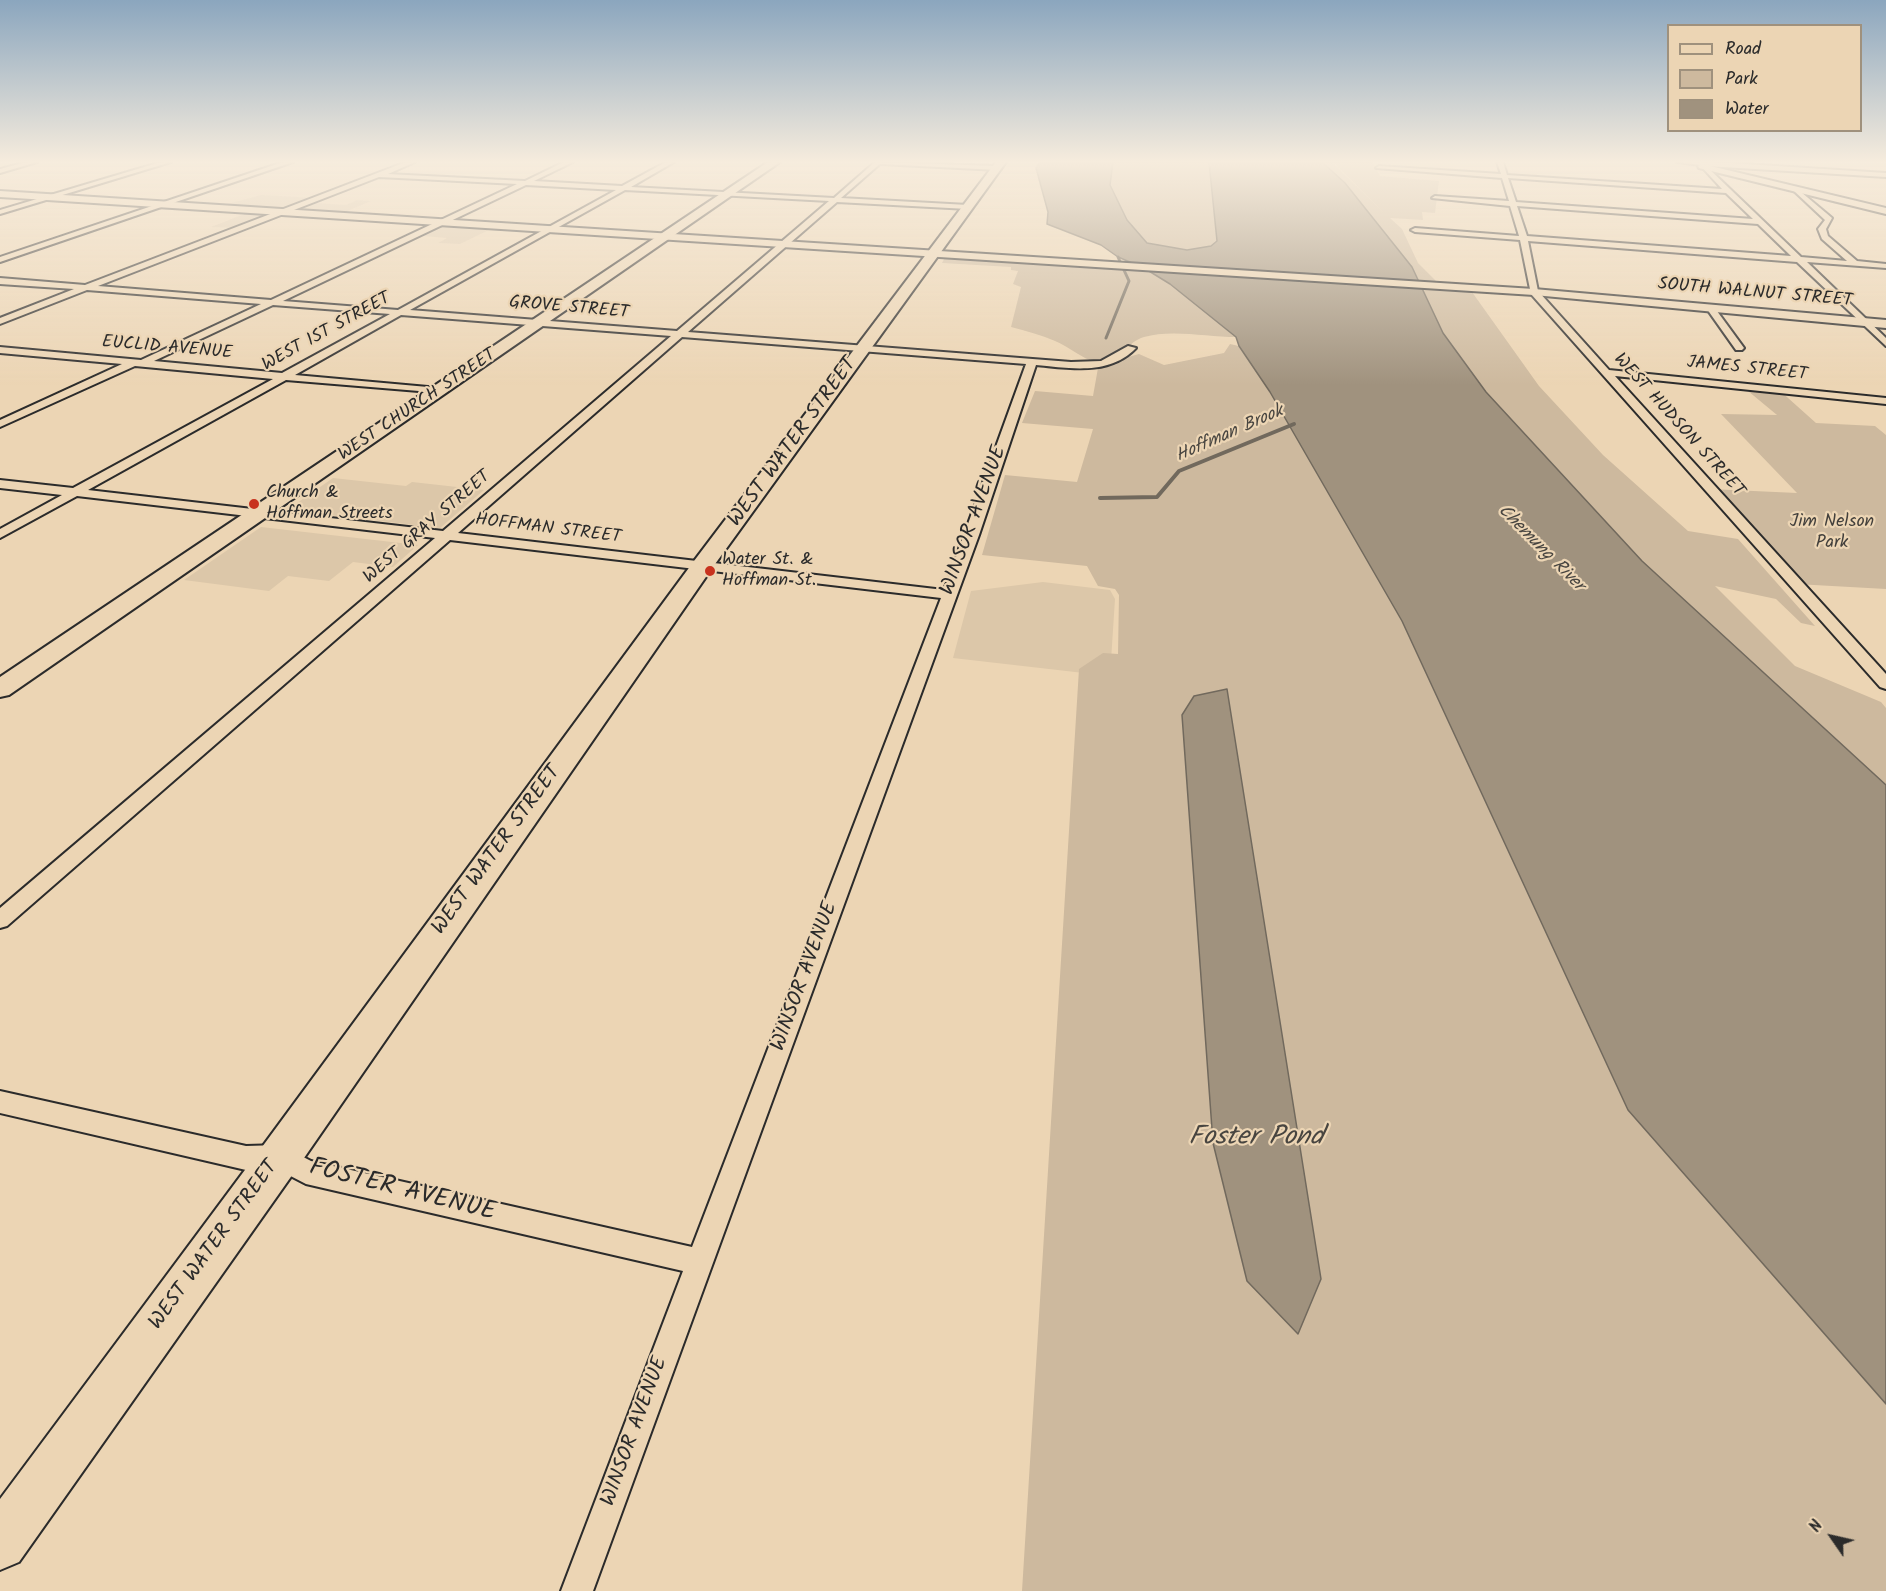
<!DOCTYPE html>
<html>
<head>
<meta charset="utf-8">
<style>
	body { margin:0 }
	#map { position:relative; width:1886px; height:1591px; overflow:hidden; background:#ecd5b4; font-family:Kalam,sans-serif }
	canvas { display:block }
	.legend { position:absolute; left:1667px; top:24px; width:195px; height:108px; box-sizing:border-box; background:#ecd5b4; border:2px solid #9f917d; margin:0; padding:8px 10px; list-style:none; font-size:18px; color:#2b2b2b }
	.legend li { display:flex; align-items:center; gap:12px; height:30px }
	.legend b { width:30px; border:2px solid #9f917d }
	.north { position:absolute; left:1802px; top:1507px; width:60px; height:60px; -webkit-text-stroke:4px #ecd5b4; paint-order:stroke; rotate:304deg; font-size:16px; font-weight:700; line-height:24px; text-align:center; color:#2b2b2b }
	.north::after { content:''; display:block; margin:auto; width:21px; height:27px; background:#2b2b2b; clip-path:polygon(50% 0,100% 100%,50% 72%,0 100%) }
</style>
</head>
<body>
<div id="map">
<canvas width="1886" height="1591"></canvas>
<ul class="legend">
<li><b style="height:8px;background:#ecd5b4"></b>Road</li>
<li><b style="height:16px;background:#cdb99e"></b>Park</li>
<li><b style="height:16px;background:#a0927e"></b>Water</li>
</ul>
<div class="north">N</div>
</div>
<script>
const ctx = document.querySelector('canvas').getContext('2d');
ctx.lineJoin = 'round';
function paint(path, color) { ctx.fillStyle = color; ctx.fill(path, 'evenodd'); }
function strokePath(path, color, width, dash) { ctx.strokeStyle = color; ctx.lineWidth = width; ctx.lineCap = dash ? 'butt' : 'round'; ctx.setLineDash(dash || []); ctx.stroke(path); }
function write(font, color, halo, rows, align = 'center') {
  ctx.font = font + ' Kalam,sans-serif'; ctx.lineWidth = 4.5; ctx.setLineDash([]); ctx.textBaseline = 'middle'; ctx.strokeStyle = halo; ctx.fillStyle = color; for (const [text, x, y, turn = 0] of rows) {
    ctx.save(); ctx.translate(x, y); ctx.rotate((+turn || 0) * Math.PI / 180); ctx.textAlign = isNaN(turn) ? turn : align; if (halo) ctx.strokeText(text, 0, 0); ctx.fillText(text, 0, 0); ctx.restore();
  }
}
paint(new Path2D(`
	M261 195 315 198 235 228 211 227 257 209 220 206Z
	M357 200 371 201 343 213 298 210 316 203 346 205Z
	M443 226 491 229 460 244 438 243 447 238 423 236Z
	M333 478 406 486 412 482 484 490 440 528 287 510Z
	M261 527 418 545 393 567 353 562 329 581 288 576 269 591 184 580Z
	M1043 582 1110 590 1115 599 1110 676 953 658 971 591Z`), '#dcc7a9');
paint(new Path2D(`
	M1113 162H1209L1217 241 1211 246 1187 250 1147 243 1127 220 1110 185Z
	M1322 162H1332L1383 212 1333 162H1373L1380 176 1439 181 1435 213 1422 212 1423 220 1390 218 1402 229 1418 263 1437 282 1419 281 1412 267 1345 183Z
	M952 257 1144 268 1170 284 1236 337C1208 337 1171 329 1144 337 1126 342 1116 366 1096 362 1082 359 1068 346 1055 341 1041 335 1026 331 1011 327L1021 287 1013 284 1018 271 1011 270V267L942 263 944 259Z
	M1421 287 1472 292 1539 386 1603 455 1688 531 1738 539 1815 626 1801 623 1776 599 1715 586 1795 666 1881 702 1886 708V785L1642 561 1486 392 1443 333Z
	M1230 344 1239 346 1270 392 1402 621 1628 1110 1886 1404V1591H1022L1079 669 1103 653 1118 654 1119 595 1115 589 1098 586 1087 566 982 555 1005 475 1077 482 1093 429 1022 423 1035 391 1093 396 1098 368 1115 365 1128 357 1139 354 1164 365 1224 353Z
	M1742 386 1778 389 1816 423 1875 426 1886 435V589L1796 584 1710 489 1797 493 1721 414 1777 415Z`), '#cdb99e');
const water = new Path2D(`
	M1040 162H1113L1110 185 1127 220 1147 243 1187 250 1211 246 1217 241 1209 162H1322L1345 183 1412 267 1443 333 1486 392 1642 561 1886 785V1404L1628 1110 1402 621 1270 392 1239 346 1236 337 1170 284 1144 268 1118 257 1101 245 1047 224 1048 212 1036 168Z
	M1227 689 1321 1279 1298 1334 1247 1281 1213 1143 1182 715 1194 696Z`);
paint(water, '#a0927e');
strokePath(water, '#71695d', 1.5);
strokePath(new Path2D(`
	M1106 338 1129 281 1118 257`), '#71695d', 3);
strokePath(new Path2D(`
	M1100 498 1157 497 1179 471 1294 424`), '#71695d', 4);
const minor = new Path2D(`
	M26 162H37L0 173V169Z
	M161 162H171L0 214V210Z
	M283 162H293L0 262V257Z
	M406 162H415L388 174 525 181 564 162H573L534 181 622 186 666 162H674L631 187 834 198 875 162H882L841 198 968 205 971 207 968 209 837 202 688 332 1071 362 1101 361 1128 346 1136 348C1109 376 1070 368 1036 365L979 535 593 1591H561L683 1271 306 1184 277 1169 246 1170 0 1113V1091L246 1146 280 1145 311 1161 692 1247 941 598 450 540 7 926 0 928V908L435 538 77 496 0 538V529L62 495 0 488V480L73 488 273 379 135 366 0 427V420L122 364 0 353V347L141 360 261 304 87 290 0 324V318L74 289 0 284V278L85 285ZM379 177 517 184 271 300 98 286ZM526 185 616 190 398 310 283 301ZM625 190 829 201 677 331 410 310ZM273 305 390 314 282 373 154 361ZM401 315 671 336 443 531 88 490 286 380 443 393 444 391 439 388 295 375ZM682 337 1026 364 944 590 458 533Z
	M1497 162H1503L1507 175 1722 189 1700 165 1677 162H1714L1886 173V177L1706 166 1801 257 1847 261 1822 239 1818 229 1825 220 1793 190 1795 187 1832 218 1826 229 1828 236 1857 261 1886 264V268L1807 262 1886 338V346L1797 262 1528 241 1538 291 1609 370 1886 398V404L1615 376 1886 674V689L1880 687 1531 294 1520 240 1415 232 1411 230 1415 228 1519 236 1510 206 1432 198 1435 196 1509 201 1502 178 1376 168 1379 166 1501 174ZM1508 178 1726 193 1753 219 1516 202ZM1517 206 1758 224 1791 256 1527 236Z
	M1708 307H1714L1744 348 1742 350H1736L1707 309Z`);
const tertiary = new Path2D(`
	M877 162 997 166 1001 168 997 170 881 164Z
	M1702 164 1886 208V214L1699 168 1698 166Z
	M0 191 1534 289 1886 320V328L1534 295 0 197Z`);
const primary = new Path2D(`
	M768 162H780L9 695 0 697V677Z
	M996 162H1006L710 571 295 1171 19 1562 0 1570V1499L265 1143 694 561Z`);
strokePath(minor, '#2b2b2b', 4);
strokePath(tertiary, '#2b2b2b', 4);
strokePath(primary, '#2b2b2b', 4);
paint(minor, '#ecd5b4');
paint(tertiary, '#ecd5b4');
paint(primary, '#ecd5b4');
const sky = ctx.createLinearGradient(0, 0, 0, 385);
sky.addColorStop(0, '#8ba6be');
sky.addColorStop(0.42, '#f6ecdd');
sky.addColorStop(1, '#f6ecdd00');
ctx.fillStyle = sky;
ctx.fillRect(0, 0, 1886, 385);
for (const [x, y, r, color] of [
	[254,504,6,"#c8321e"],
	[710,571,6,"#c8321e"]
]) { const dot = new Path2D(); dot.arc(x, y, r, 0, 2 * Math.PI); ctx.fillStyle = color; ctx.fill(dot); strokePath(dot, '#ecd5b4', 2); }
write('18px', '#2b2b2b', '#ecd5b4', [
	["SOUTH WALNUT STREET",1755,294,5],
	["GROVE STREET",569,309,5],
	["WEST 1ST STREET",327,333,-29],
	["EUCLID AVENUE",167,349,5],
	["JAMES STREET",1747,370,6],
	["WEST CHURCH STREET",418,406,-34],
	["WEST HUDSON STREET",1678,426,48],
	["WEST GRAY STREET",428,528,-41],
	["HOFFMAN STREET",548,530,7]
]);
write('italic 18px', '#484540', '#ecd5b4', [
	["Hoffman Brook",1230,435,-24],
	["Chemung River",1540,549,45]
]);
write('18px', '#2b2b2b', '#ecd5b4', [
	["Church &",266,494],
	["Hoffman Streets",266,515],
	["Water St. &",722,561],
	["Hoffman St.",722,582]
], 'left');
write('18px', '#43403c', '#ecd5b4', [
	["Jim Nelson",1832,523],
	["Park",1832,544]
]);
write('21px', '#2b2b2b', '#ecd5b4', [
	["WEST WATER STREET",794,443,-54],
	["WINSOR AVENUE",975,521,-70],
	["WEST WATER STREET",498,851,-54],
	["WINSOR AVENUE",806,977,-70],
	["WEST WATER STREET",215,1246,-54],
	["WINSOR AVENUE",636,1432,-70]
]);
write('26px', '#2b2b2b', '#ecd5b4', [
	["FOSTER AVENUE",402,1192,14]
]);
write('italic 27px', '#484540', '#ecd5b4', [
	["Foster Pond",1256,1139]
]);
</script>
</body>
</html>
